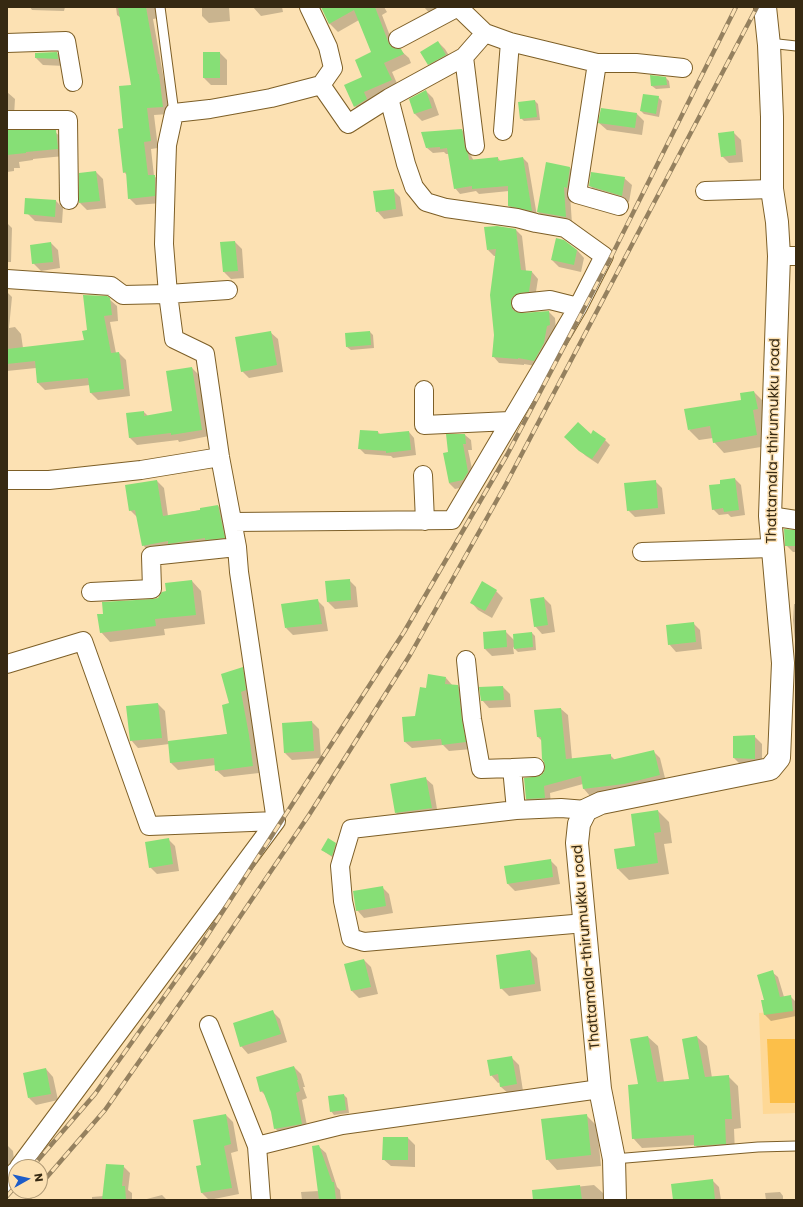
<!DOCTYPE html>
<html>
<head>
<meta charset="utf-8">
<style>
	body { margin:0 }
	#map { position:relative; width:803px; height:1207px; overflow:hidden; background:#fce1b3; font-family:Poppins,sans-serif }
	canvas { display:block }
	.frame { position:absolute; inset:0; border:8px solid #362912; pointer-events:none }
	.north { position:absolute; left:8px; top:1159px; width:40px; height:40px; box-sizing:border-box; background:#fce1b3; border:1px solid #ad9773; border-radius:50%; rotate:82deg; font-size:11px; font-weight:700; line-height:16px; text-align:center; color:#362912 }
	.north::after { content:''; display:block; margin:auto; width:14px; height:18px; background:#1d5cc8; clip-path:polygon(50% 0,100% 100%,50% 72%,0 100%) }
</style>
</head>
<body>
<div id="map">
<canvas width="803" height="1207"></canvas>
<div class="frame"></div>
<div class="north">N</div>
</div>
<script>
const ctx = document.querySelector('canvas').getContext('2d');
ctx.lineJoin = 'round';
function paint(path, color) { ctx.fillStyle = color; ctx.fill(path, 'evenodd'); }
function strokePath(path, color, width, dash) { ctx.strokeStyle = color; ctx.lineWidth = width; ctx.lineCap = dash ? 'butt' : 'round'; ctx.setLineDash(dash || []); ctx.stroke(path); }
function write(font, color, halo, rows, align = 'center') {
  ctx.font = font + ' Poppins,sans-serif'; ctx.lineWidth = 3; ctx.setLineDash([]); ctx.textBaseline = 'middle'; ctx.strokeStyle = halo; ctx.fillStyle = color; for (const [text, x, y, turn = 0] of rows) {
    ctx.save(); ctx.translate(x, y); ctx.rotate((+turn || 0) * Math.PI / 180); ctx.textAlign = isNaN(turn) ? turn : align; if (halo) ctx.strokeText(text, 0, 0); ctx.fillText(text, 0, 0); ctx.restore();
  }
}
paint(new Path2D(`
	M796 1010V1113L763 1114 759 1013Z`), '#fed896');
paint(new Path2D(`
	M767 1039H796V1103H770Z`), '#fcbf49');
paint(new Path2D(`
	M30 7H65L64 11 32 10Z
	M116 7H158L159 18 153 19 164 80 166 82 169 114 154 115 158 148 151 149 154 176 162 183V203L136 205 129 198 127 175 124 172V129L132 86 121 18 117 15Z
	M202 7H229L230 21 209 23 202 16Z
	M253 7H282L283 12 261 16Z
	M322 7H384L387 12 382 15 395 49 400 50 409 58 411 63 392 72 399 88 363 115 355 106 346 86 364 78 372 53 359 20 338 32 330 24Z
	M424 7H452L432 16Z
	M438 42 445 49 453 62 436 71 429 64Z
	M57 53 64 60 65 66 43 65 36 58Z
	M220 53 227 60V85H211L204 78Z
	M651 76 666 78 669 81 670 88 656 89 652 86Z
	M426 91 433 98 439 115 422 121 415 114 410 99Z
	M7 92 15 99 14 116 7 120Z
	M658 97 662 101 659 117 644 114 641 111Z
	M535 101 538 104 540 120 524 121 521 118Z
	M637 114 644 121 642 135 607 130 599 123Z
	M462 130 467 135 470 154 474 161 498 158 501 162 523 158 528 163 537 216 514 211 509 206V191L479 194 476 191 460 194 455 188 449 154H446L444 152 433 153 427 148Z
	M7 132H55L63 139 64 156 33 159V160L19 162 20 168H14V171L7 172Z
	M733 132 741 140 743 162 729 163 722 156Z
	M547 163 570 168 577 175 570 194 572 224 545 219 538 212Z
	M96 172 103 179 106 208 87 210 80 203Z
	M624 178 632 185 629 202 597 193 590 186Z
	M393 190 400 197 403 216 384 219 377 211Z
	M26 199 56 201 63 208 62 223 35 221 28 214Z
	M7 223 12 228 11 262H7Z
	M516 230 522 236 526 271 532 272 538 279 535 298 517 306V314L549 312 555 318 556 331 541 367 524 364V365L499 363 493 356 495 335 496 256H494L488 250Z
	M235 242 242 249 244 278 231 279 224 272Z
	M51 243 58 250 60 268 41 271 33 263Z
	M577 250 584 258 581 272 559 267 552 260Z
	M7 292 12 297 9 328 15 327 21 334 23 348 85 341 88 331 109 299 117 306 118 321 110 322 116 353H119L126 360 130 396 98 400 91 393 90 385 45 390 38 383 36 368 7 371Z
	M270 332 278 339 283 372 249 378 242 371Z
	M370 332 373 335 374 348 351 350 347 347Z
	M192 368 199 375 209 436 179 442 178 440 137 445 129 437 144 412 148 416 174 412Z
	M754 392 765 403 767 446 724 453 714 442 713 438 699 440 689 430 742 400Z
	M378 432 381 435 409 432 414 438 416 455 393 458 391 456 365 454 359 448Z
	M465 435 471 440 472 450H468L474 478 469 486 455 489 449 483V453Z
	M591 435 605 440 610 445 598 464 586 456 571 443Z
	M735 479 741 485 745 515 731 517 728 514 719 515 713 509 721 485Z
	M157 481 164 488 168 516 201 510 218 506 225 513 231 545 150 553 143 545 137 517 130 510Z
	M655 481 662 488 665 514 635 517 628 510Z
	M796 531V552H793L786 545Z
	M349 580 356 587 358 607 335 609 328 602Z
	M192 581 201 591 205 624 164 629 165 635 110 642 101 632 104 615 159 598Z
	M496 591 503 598 492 618 478 610 471 602Z
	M544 598 551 605 555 632 542 634 535 626Z
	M317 600 324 607 328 631 293 635 286 628Z
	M794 604H796V651L793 620Z
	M693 623 700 630 702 649 676 652 669 644Z
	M505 631 514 640 532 633 535 636 536 650 518 652 513 647 514 654 492 656 485 649 484 633Z
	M242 669 249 676 253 697 248 699 256 743 259 773 224 777 216 770V765L178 770 171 763 169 744 138 748 131 740 158 704 165 711 168 742 228 734 231 704Z
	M446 678 453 686H458L464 693 472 749 449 751 443 745 412 748 405 742 416 717Z
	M503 687 510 694 511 707 489 708 482 700Z
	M561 709 568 715 572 759 610 755 615 760 653 751 660 758 666 782 632 791 590 796 584 789 583 784 550 793 551 805 533 806 526 799 545 773 546 767 542 741 538 737Z
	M312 722 319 729 321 758 292 760 285 753Z
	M734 736H754L762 744V765H741L734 758Z
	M425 778 433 785 438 815 403 820 396 813Z
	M658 811 669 822 672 843 664 844 669 874 629 880 618 869 636 847Z
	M168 839 175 846 179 871 157 874 150 867Z
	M335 844 339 847 335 859 322 850Z
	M550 860 557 867 560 884 515 891 508 884 505 867Z
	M382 887 389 894 393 913 364 918 357 910Z
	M530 951 537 958 541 991 509 996 501 988Z
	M364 960 371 967 378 994 359 998 352 991Z
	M772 972 778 977 784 997 790 996 796 1002V1016L771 1021 765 1015 762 1001 765 1000Z
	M273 1012 280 1019 287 1042 248 1054 241 1046Z
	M648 1037 658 1046 664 1082 691 1080 697 1037 707 1046 712 1078 728 1076 738 1086 741 1128 734 1129 735 1153 705 1155 695 1145 642 1148 633 1138 639 1085Z
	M512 1058 519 1065 523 1091 509 1094 501 1087V1082L498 1083 491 1075Z
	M294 1067 301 1074 305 1087H303L307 1098 302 1100 308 1131 282 1136 275 1128 272 1112 265 1095 261 1091Z
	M46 1069 53 1077 58 1100 36 1105 29 1098Z
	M344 1095 347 1098 349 1113 334 1115 331 1111Z
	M226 1115 233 1122 238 1151 231 1153 239 1194 209 1200 202 1193V1166Z
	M587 1116 597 1126 601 1166 557 1170 547 1159Z
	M408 1138 415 1145V1167L391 1166 383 1159Z
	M7 1145 13 1151 15 1169 7 1170Z
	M318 1146 326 1153 337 1187 340 1190 341 1200H302L301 1192 319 1191Z
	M123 1166 130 1173 128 1190 132 1193V1200H92V1197L104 1196Z
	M712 1180 719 1187 721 1200H674Z
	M594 1185 603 1193 604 1200H547L546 1190Z
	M780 1192 783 1196V1200H766L765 1193Z
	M162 1195 167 1200H143Z`), '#0003');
paint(new Path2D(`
	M118 7H146L158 74H159L163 107 147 108 151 141 144 142 148 175H155V196L128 199 126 172 123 173 118 129 123 128 119 86 131 85Z
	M321 7H375L389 44 393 48 401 49 404 54 384 63 392 80 364 92 367 99 354 107 344 85 362 77 355 60 371 52 354 10 329 24Z
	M438 41 446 55 428 65 420 52Z
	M57 52 58 59 35 58V53Z
	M203 52H220V78H203Z
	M650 75 666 77 667 85 651 86Z
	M426 90 432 108 414 114 409 99Z
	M643 94 659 96 656 114 640 111Z
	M535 100 537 117 520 119 518 102Z
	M601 108 637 113 635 128 598 123Z
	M462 129 465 147 468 154 469 160 498 157V161L523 157 532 211 508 206V186L472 189V186L454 189 447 148 440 149V147L426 148 421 132Z
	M7 130H56L58 149 26 152V153L7 155Z
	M734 131 736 155 721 157 718 133Z
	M546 162 570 167 567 188 564 187 566 217 537 212Z
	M96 171 100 201 79 203V173Z
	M591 172 625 177 622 196 589 186Z
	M394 189 396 209 376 212 373 191Z
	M25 198 56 200 55 217 24 214Z
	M497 226 516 229 521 270 532 271 529 292 520 293 515 295 511 299V304L512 309 516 312 522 313 549 311 550 325 547 326 544 343 534 361 518 358V359L492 357 494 335 490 295 496 249 487 250 484 227Z
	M556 238 564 240 577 250 574 265 551 260Z
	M235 241 238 271 223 272 220 242Z
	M51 242 53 262 32 264 30 245Z
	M83 295 107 296 110 298 112 315 104 316 111 353 119 352 124 389 90 393 88 378 37 383 35 361 7 364V349L84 340 82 331 87 330Z
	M271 331 277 365 241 372 235 337Z
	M370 331 371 345 346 347 345 333Z
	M192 367 202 430 171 435V433L129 438 126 413 144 411V416L172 411 166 371Z
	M754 391 758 409 753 410 757 435 713 443 710 426 688 430 684 409 741 400 740 393Z
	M578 422 591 434 593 430 606 439 592 459 579 451 564 437Z
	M360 430 378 431V434L409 431 411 450 386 453V451L358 449Z
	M446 434H465L466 444H463L468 472 463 480 449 483 443 453 448 452Z
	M735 478 739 510 724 512 723 508 712 510 709 485 720 484V480Z
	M157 480 163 516 200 510V508L218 505 225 538 205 540V538L168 544V541L142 546 135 510 129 511 125 485Z
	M656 480 658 508 627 511 624 483Z
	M784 529 796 530V546H785Z
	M350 579 351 600 327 602 325 581Z
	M192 580 196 615 155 619 156 626 100 633 97 614H103L102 602 153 599 158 598 162 592 166 591 165 583Z
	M482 581 497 590 485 611 470 603Z
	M544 597 548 625 534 627 530 599Z
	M318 599 322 624 285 628 281 604Z
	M694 622 696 642 668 645 666 625Z
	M506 630 507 647 484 649 483 632Z
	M532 632 533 647 514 649 513 634Z
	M243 667 246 690 241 692 249 735 253 766 215 771 214 758 170 763 168 741 227 734 222 705 229 703 221 674Z
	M428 674 446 677 445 684 458 685 462 720 466 742 442 745 441 739 404 742 402 717 415 716 420 687 426 688Z
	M503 686 504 700 481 701 479 687Z
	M158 703 162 738 130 741 126 706Z
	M561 708 566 759 611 754V760L654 750 660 775 624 784 583 789 581 776 544 786 545 798 526 799 524 778 540 776 544 772 545 767 544 762 542 759 541 737H537L534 710Z
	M312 721 314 751 284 753 282 723Z
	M755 735V759L733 758V736Z
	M426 777 432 808 395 813 390 784Z
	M658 810 661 832 654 833 658 863 617 869 614 849 635 846 631 814Z
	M169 838 173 864 149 868 145 842Z
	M328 838 336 843 332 856 321 850Z
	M551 859 553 877 507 884 504 866Z
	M383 886 386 906 356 911 353 891Z
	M530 950 535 984 500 989 496 955Z
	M364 959 371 987 351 991 344 964Z
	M773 970 780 997 791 995 793 1011 764 1015 761 1000H764L757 975Z
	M273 1010 281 1034 240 1047 233 1023Z
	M648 1036 657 1082 689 1079 682 1039 697 1036 705 1077 729 1075 732 1119H725L726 1144 694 1146V1135L632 1139 628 1085 638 1084 630 1039Z
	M512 1056 517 1084 500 1087 498 1074 490 1076 487 1060Z
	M294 1066 298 1080H297L300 1091 296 1093 302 1124 274 1129 271 1112 263 1091 260 1092 256 1077Z
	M46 1068 51 1094 28 1098 23 1073Z
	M344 1094 346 1110 330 1112 328 1096Z
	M226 1114 231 1144 224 1146 232 1188 201 1193 196 1166 201 1165 193 1120Z
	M587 1114 591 1155 546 1160 541 1119Z
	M383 1137H408V1160H382Z
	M319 1145 332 1182H334L336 1200H319L312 1146Z
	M106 1164 124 1165 122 1186H125L126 1200H102Z
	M713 1179 715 1200H673L671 1184Z
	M580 1185 582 1200H533L532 1190Z`), '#86df76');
const service = new Path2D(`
	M160 7 174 113
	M769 45 778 44 796 46
	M614 1159 758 1147 796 1146`);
const minor = new Path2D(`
	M458 7 485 33 510 42 597 63H636L683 68
	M398 39 458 7
	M7 43 66 41 73 82
	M464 57 475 146
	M597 63 577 194 619 206
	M321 85 348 124 389 98 464 57 485 33
	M7 120H68L69 200
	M503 131 510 42
	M705 191 772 189
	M779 256H796
	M7 279 111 286 123 295 168 294 164 244 166 175 167 145 174 113 210 109 271 98 321 85 333 68 328 47 309 7
	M521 303 550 300 578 307
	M424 390V425L510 421
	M423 475 425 521
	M7 480H49L141 470 220 457
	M770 516 796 520
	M233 522 452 520 578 307 604 256 565 228 536 223 517 218 446 208 426 202 414 187 406 164 389 98
	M642 552 772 548
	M91 592 152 589 151 556 237 547
	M466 660 472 719 481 769 512 768 516 810
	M7 664 83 641 149 826 276 821 239 572 237 547 220 457 205 354 174 339 168 294 228 290
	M512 768 535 767
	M585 923 364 942 351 938 343 901 340 866 351 829 516 810 561 808 586 810
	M209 1025 257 1146 261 1200
	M257 1146 342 1125 600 1089
	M19 1167 276 821
	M7 1183 16 1171`);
const tertiary = new Path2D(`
	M615 1200 614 1159 600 1089 577 843 579 824 586 810 601 803 770 769 779 758 783 663 770 516 779 256 777 222 772 189V117L769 45 765 7`);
strokePath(service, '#7d5f27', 11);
strokePath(minor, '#7d5f27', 20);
strokePath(tertiary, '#7d5f27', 24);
strokePath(service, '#fff', 9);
strokePath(minor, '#fff', 18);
strokePath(tertiary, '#fff', 22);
const rail = new Path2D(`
	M32 1167 95 1094 201 945 404 632 507 455 610 259 736 7
	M40 1185 105 1110 210 961 309 815 410 655 506 484 757 7
	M7 1196 16 1186
	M27 1200 35 1191`);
strokePath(rail, '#95815f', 4.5);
strokePath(rail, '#fce1b3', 3, [9]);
write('14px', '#362912', '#fce1b3', [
	["Thattamala-thirumukku road",774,441,-89],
	["Thattamala-thirumukku road",587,947,-95]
]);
</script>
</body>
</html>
